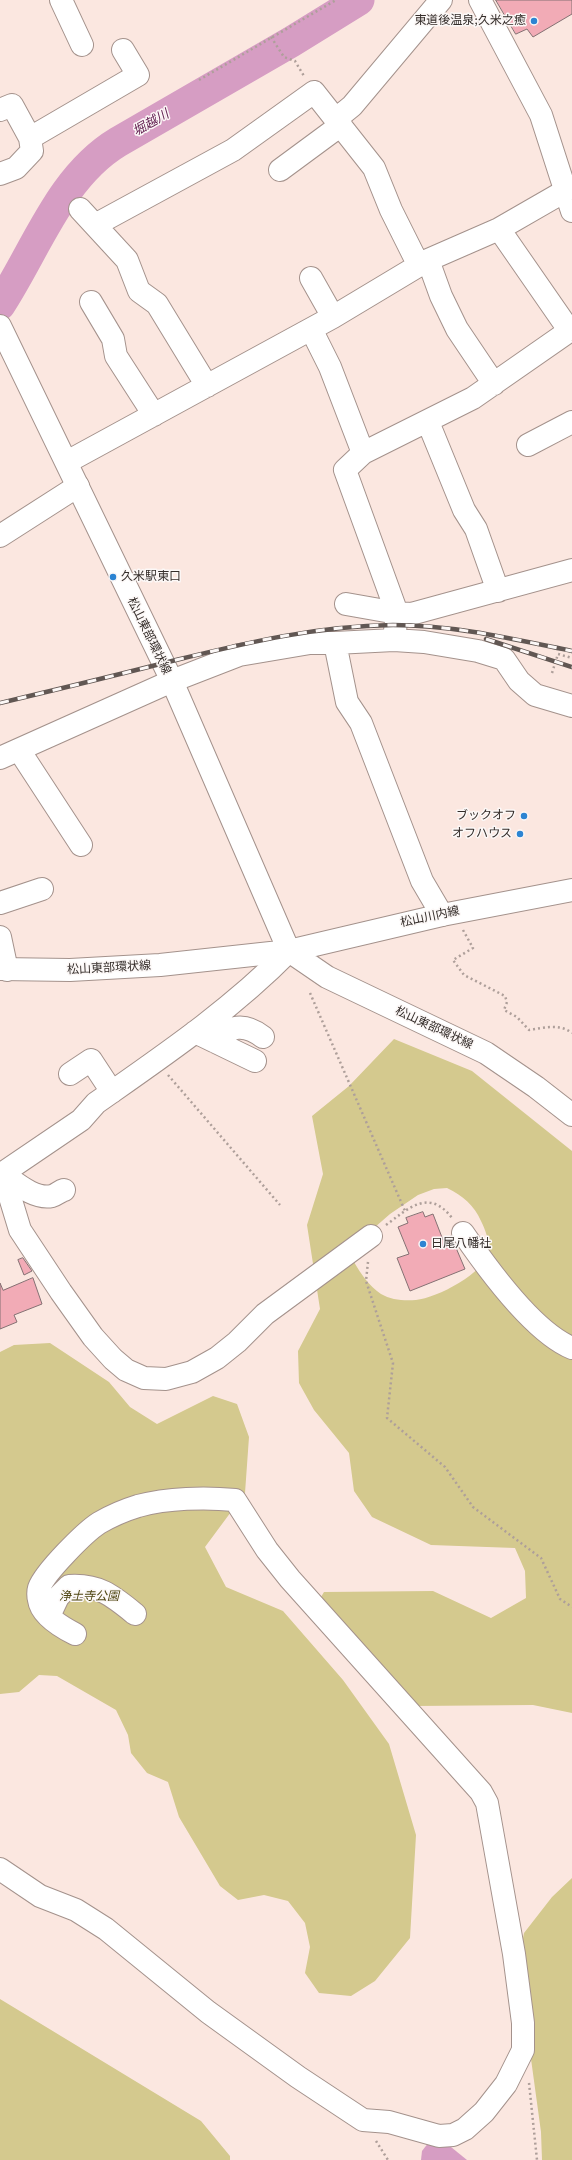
<!DOCTYPE html>
<html>
<head>
<meta charset="utf-8">
<style>
	body { margin:0 }
	canvas { display:block; background:#fbe7e0 }
</style>
</head>
<body>
<canvas width="572" height="2160"></canvas>
<script>
const ctx = document.querySelector('canvas').getContext('2d');
ctx.lineJoin = 'round';
function paint(path, color) { ctx.fillStyle = color; ctx.fill(path, 'evenodd'); }
function strokePath(path, color, width, dash) { ctx.strokeStyle = color; ctx.lineWidth = width; ctx.lineCap = dash ? 'butt' : 'round'; ctx.setLineDash(dash || []); ctx.stroke(path); }
function write(font, color, halo, rows, align = 'center') {
  ctx.font = font + ' "Libre Baskerville","Noto Sans JP",serif'; ctx.lineWidth = 3; ctx.setLineDash([]); ctx.textBaseline = 'middle'; ctx.strokeStyle = halo; ctx.fillStyle = color; for (const [text, x, y, turn = 0] of rows) {
    ctx.save(); ctx.translate(x, y); ctx.rotate((+turn || 0) * Math.PI / 180); ctx.textAlign = isNaN(turn) ? turn : align; if (halo) ctx.strokeText(text, 0, 0); ctx.fillText(text, 0, 0); ctx.restore();
  }
}
paint(new Path2D(`
	M394 1039 472 1071 572 1151V1713L533 1705 414 1706 315 1607 324 1592 433 1591 491 1618 526 1598 525 1571 515 1548 431 1545 372 1517 354 1491 349 1453 314 1410 299 1383 298 1351 320 1309 307 1225 323 1174 312 1116 349 1086ZM447 1188C463 1196 474 1205 481 1221 485 1229 490 1242 489 1251 485 1273 437 1298 416 1300 404 1301 391 1300 381 1294 369 1286 361 1274 354 1262L358 1242 390 1214 418 1195 434 1189Z
	M50 1343 109 1382 130 1407 157 1424 213 1396 237 1404 249 1437 245 1493 205 1547 226 1587 283 1611 343 1680 389 1744 416 1835 410 1938 375 1981 351 1996 319 1993 305 1973 310 1947 305 1923 288 1901 264 1895 238 1900 220 1886 179 1817 168 1782 147 1773 131 1753 128 1735 116 1710 57 1676 39 1675 19 1692 0 1694V1352L14 1345Z
	M572 1878V2160H542L541 2132 518 1964 524 1933 552 1897Z
	M0 1999 201 2121 230 2156V2160H0Z`), '#d4c98e');
paint(new Path2D(`
	M429 2142 451 2147 467 2160H421L422 2151Z`), '#d69dc3');
strokePath(new Path2D(`
	M0 305C36 250 60 177 118 142L291 42 359 0`), '#d69dc3', 31);
const building = new Path2D(`
	M496 0H572V14L533 37 527 29 516 34Z
	M423 1212 425 1217 433 1214 443 1240 451 1236 465 1269 410 1291 397 1258 409 1254 398 1227 408 1223 406 1218Z
	M23 1258 32 1271 24 1275 18 1260Z
	M33 1278 42 1304 14 1315 17 1322 0 1329V1283L3 1290Z`);
paint(building, '#f2abb6');
strokePath(building, '#847173', 1);
const minor = new Path2D(`
	M61 0 82 45
	M480 0 541 115 572 211
	M0 110 12 105 30 138 138 75 123 50
	M336 119 352 106 441 0
	M280 170 341 125
	M0 174 16 168 32 151 30 138
	M80 209 127 260 139 291 157 304 207 386
	M95 225 233 150 314 92 374 168 391 210 419 266
	M499 229 569 330
	M428 260 441 296 457 329 494 384
	M311 278 333 317
	M91 302 113 339 116 356 154 415
	M311 329 330 367 363 453
	M428 422 464 510 476 529 498 591
	M528 445 572 422
	M67 462 333 317 428 260 499 229 572 187
	M0 536 78 486
	M346 604 397 613 411 614 572 570
	M394 640 397 613 345 470 363 453 473 398 572 329
	M335 643 347 702 361 723 422 881 442 915
	M19 750 81 845
	M0 758 172 681 239 655 310 643H335L394 640 424 642 478 651 504 659 519 681 535 695 572 706
	M0 903 42 889
	M0 937 7 970
	M195 1032 255 1061
	M214 1041C230 1025 245 1023 263 1037
	M70 1074 91 1060 112 1092
	M3 1174 20 1230 61 1292 93 1337 113 1359 126 1370 144 1378 166 1379 192 1372 217 1358 237 1342 265 1314 371 1236
	M3 1174C16 1183 35 1200 52 1196 56 1195 60 1191 64 1190
	M0 1175 81 1120 96 1103C163 1056 231 1010 289 951
	M463 1233C487 1268 533 1332 572 1348
	M49 1616 58 1597 69 1586C99 1584 113 1596 135 1614
	M0 1869 40 1896 76 1910 106 1929 208 2012 298 2077 363 2120 389 2122 439 2136 453 2135 465 2129 484 2112 506 2084 523 2050V2023L514 1954 487 1803 481 1792 290 1579 267 1550 235 1500C205 1497 168 1498 138 1506 125 1510 111 1516 99 1523 85 1532 45 1572 39 1588 38 1591 38 1597 39 1600 41 1615 63 1628 75 1634`);
const major = new Path2D(`
	M0 326 172 681 289 951 327 977 486 1053 536 1087 572 1115
	M0 969 70 970 160 965 289 951 442 915 572 890`);
strokePath(minor, '#a4928c', 24);
strokePath(major, '#a4928c', 24);
strokePath(new Path2D(`
	M271 37 284 57 295 61 304 76
	M199 80 336 0
	M552 673 558 654 572 658
	M463 930 473 948 453 960 464 975 505 996 507 1002 504 1010 517 1017 529 1030C544 1028 559 1023 572 1033
	M310 993 405 1211
	M168 1075 280 1205
	M386 1225C409 1208 429 1188 452 1218
	M368 1262 366 1281 393 1363 387 1418 445 1467 473 1507 541 1558 560 1599 572 1607
	M529 2083 537 2160
	M376 2141 388 2160`), '#ae9f9a', 2.5, [2, 3]);
strokePath(minor, '#fff', 22);
strokePath(major, '#fff', 22);
const rail = new Path2D(`
	M486 639 572 667
	M0 703C59 689 117 675 176 660 250 642 316 626 393 625 454 625 513 639 572 651`);
strokePath(rail, '#615753', 4.5);
strokePath(rail, '#fcf8f7', 3, [9]);
for (const [x, y, r, color] of [
	[534,21,4,"#2c84d2"],
	[113,577,4,"#2c84d2"],
	[524,816,4,"#2c84d2"],
	[520,834,4,"#2c84d2"],
	[423,1244,4,"#2c84d2"]
]) { const dot = new Path2D(); dot.arc(x, y, r, 0, 2 * Math.PI); ctx.fillStyle = color; ctx.fill(dot); strokePath(dot, '#fcf8f7', 1.5); }
write('12px', '#342d2a', '#fcf8f7', [
	["東道後温泉;久米之癒",526,21],
	["久米駅東口",121,577,"left"],
	["ブックオフ",516,816],
	["オフハウス",512,834],
	["日尾八幡社",431,1244,"left"]
], 'right');
write('12px', '#342d2a', '#fcf8f7', [
	["松山東部環状線",149,636,64],
	["松山川内線",430,917,-12],
	["松山東部環状線",109,968,-3],
	["松山東部環状線",434,1028,25]
]);
write('italic 12px', '#4f4613', '#fcf8f7', [
	["浄土寺公園",89,1597]
]);
write('italic 13px', '#632052', '#fcf8f7', [
	["堀越川",151,123,-30]
]);
</script>
</body>
</html>
